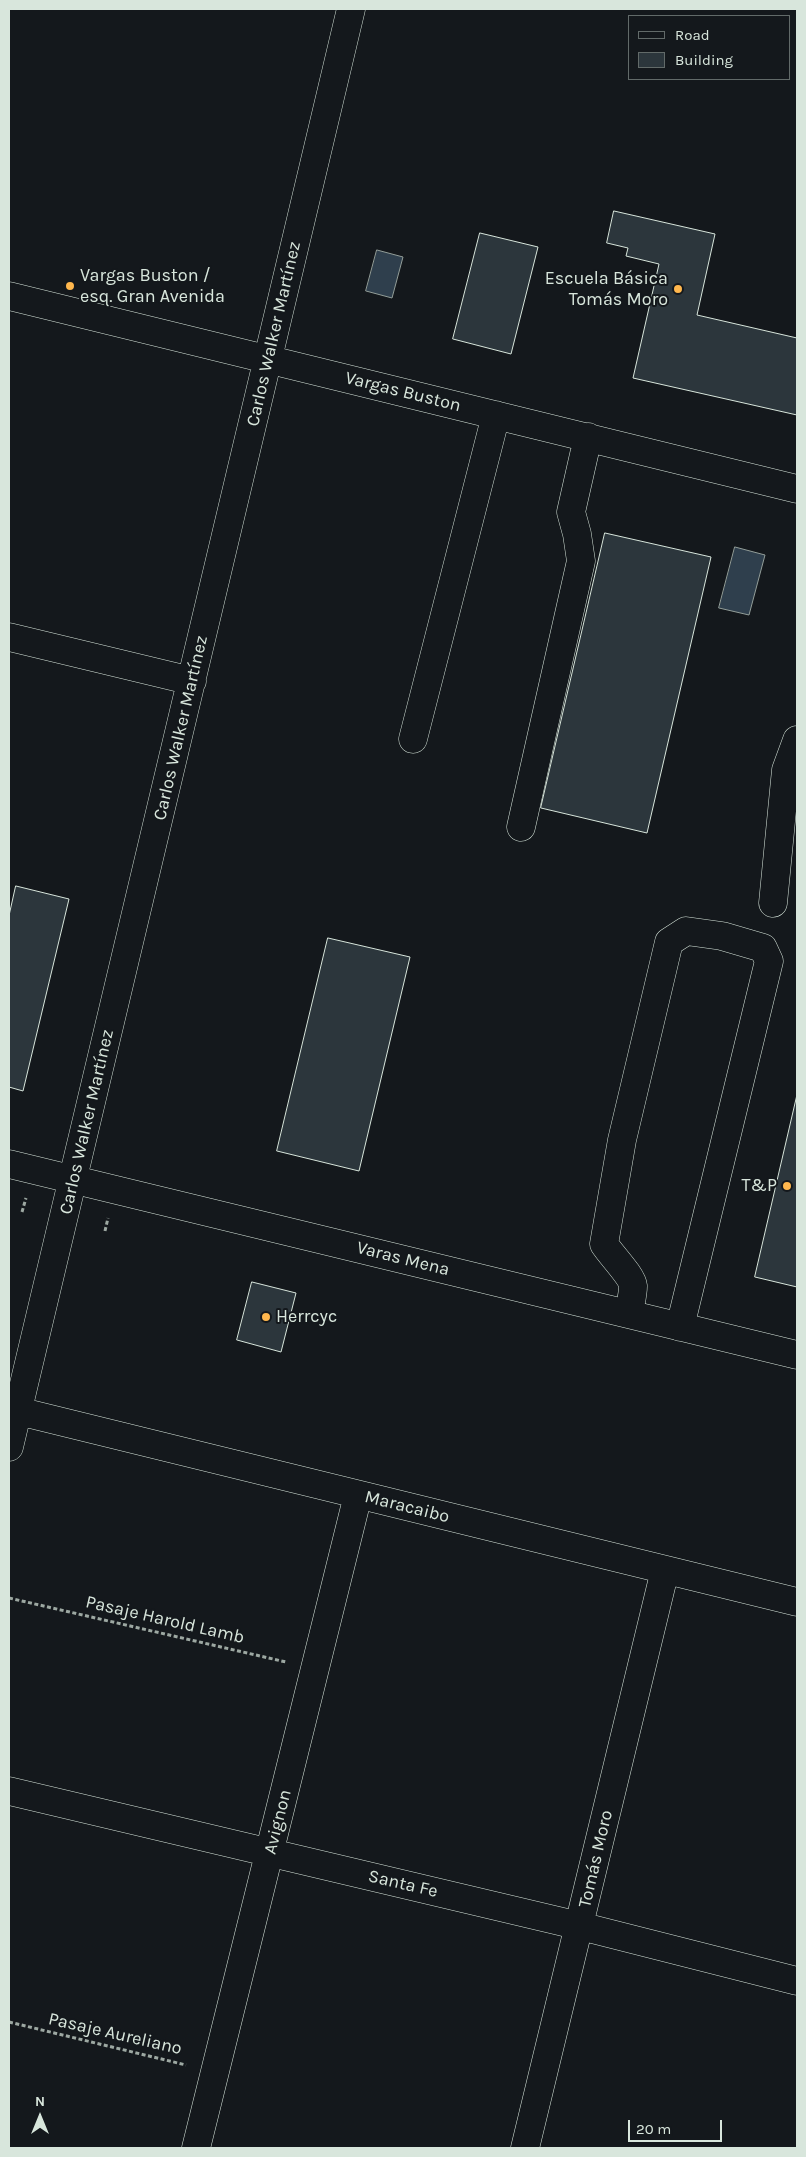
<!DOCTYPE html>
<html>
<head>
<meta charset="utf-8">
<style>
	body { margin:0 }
	#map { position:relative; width:806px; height:2157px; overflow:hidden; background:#14181c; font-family:Karla,sans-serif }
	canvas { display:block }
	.frame { position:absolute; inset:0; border:10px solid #d8e6dc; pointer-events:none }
	.legend { position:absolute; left:628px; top:15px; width:162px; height:65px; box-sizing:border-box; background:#14181c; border:1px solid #626a69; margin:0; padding:6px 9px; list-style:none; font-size:15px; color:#d8e6dc }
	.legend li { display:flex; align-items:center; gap:10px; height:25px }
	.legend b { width:25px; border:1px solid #626a69 }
	.north { position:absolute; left:15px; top:2092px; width:50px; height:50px; -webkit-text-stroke:4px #14181c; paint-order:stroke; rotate:0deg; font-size:14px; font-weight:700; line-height:20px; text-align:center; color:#d8e6dc }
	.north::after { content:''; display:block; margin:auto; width:18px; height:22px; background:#d8e6dc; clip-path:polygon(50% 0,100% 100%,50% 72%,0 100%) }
	.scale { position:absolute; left:628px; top:2120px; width:94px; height:22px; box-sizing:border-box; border:2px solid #d8e6dc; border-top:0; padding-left:6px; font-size:15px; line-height:18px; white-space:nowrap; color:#d8e6dc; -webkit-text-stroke:4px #14181c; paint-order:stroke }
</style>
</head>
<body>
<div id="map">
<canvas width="806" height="2157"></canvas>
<div class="frame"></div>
<ul class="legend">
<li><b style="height:6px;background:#14181c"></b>Road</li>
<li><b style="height:14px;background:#2c363c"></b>Building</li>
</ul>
<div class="north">N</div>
<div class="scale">20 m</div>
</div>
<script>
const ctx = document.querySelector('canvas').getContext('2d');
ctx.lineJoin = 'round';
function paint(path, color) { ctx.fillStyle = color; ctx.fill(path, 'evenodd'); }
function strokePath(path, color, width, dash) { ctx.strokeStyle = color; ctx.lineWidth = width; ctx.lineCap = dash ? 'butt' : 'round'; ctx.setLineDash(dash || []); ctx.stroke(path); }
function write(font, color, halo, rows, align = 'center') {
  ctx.font = font + ' Karla,sans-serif'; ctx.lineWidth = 4; ctx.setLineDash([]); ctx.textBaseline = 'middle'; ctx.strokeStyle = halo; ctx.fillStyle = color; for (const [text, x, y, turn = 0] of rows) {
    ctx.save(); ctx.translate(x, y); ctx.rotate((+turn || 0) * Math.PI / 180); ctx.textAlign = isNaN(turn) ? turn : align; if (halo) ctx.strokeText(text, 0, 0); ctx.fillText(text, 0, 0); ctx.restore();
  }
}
const water = new Path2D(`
	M377 250 403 257 392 298 366 291Z
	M735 547 765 555 749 615 719 608Z`);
paint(water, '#2f3f4d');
strokePath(water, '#939e99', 1);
const building = new Path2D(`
	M614 211 715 234 697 315 797 338V415L633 378 659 264 626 256 628 248 607 243Z
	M480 233 538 247 511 354 453 339Z
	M605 533 711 557 647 833 541 808Z
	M16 886 69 899 23 1091 9 1087V916Z
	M328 938 410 957 359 1171 277 1151Z
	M797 1095V1287L755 1277Z
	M252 1282 296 1293 281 1352 237 1340Z`);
paint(building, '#2c363c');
strokePath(building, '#d8e6dc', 1);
const minor = new Path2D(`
	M9 296 797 489
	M9 637 192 681
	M413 739 496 415
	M521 827 581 561 577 534 571 512 588 437
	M773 903 786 770 797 740
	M9 1164 797 1355
	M629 1314C630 1305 633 1295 633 1286 632 1276 611 1255 604 1244L622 1140 669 942 686 931 722 936 763 948 769 961 680 1327
	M18 1411 797 1602
	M9 1447 351 9
	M9 1791 580 1926 797 1981
	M196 2148 358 1495
	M525 2148 665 1570`);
strokePath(minor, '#d8e6dc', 29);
strokePath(new Path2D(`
	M22 1212 26 1198
	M105 1231 108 1218
	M9 1598 286 1662
	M9 2022 186 2065`), '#9da8a2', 3, [4, 2.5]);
strokePath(minor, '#14181c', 28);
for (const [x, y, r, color] of [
	[70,286,5,"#ffb74d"],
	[678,289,5,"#ffb74d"],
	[787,1186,5,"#ffb74d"],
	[266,1317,5,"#ffb74d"]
]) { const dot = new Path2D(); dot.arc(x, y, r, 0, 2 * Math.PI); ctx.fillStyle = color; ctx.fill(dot); strokePath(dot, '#14181c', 2); }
write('18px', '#d8e6dc', '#14181c', [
	["Vargas Buston /",80,276],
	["esq. Gran Avenida",80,297],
	["Escuela Básica",668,279,"right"],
	["Tomás Moro",668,300,"right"],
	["T&P",777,1186,"right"],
	["Herrcyc",276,1317]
], 'left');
write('18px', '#d8e6dc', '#14181c', [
	["Carlos Walker Martínez",274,334,-77],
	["Vargas Buston",403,392,14],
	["Carlos Walker Martínez",181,728,-77],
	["Carlos Walker Martínez",87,1122,-77],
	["Varas Mena",403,1259,14],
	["Maracaibo",407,1507,14],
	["Pasaje Harold Lamb",165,1620,13],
	["Avignon",278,1822,-76],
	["Tomás Moro",596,1859,-77],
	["Santa Fe",403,1884,13],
	["Pasaje Aureliano",115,2034,13]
]);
</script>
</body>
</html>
